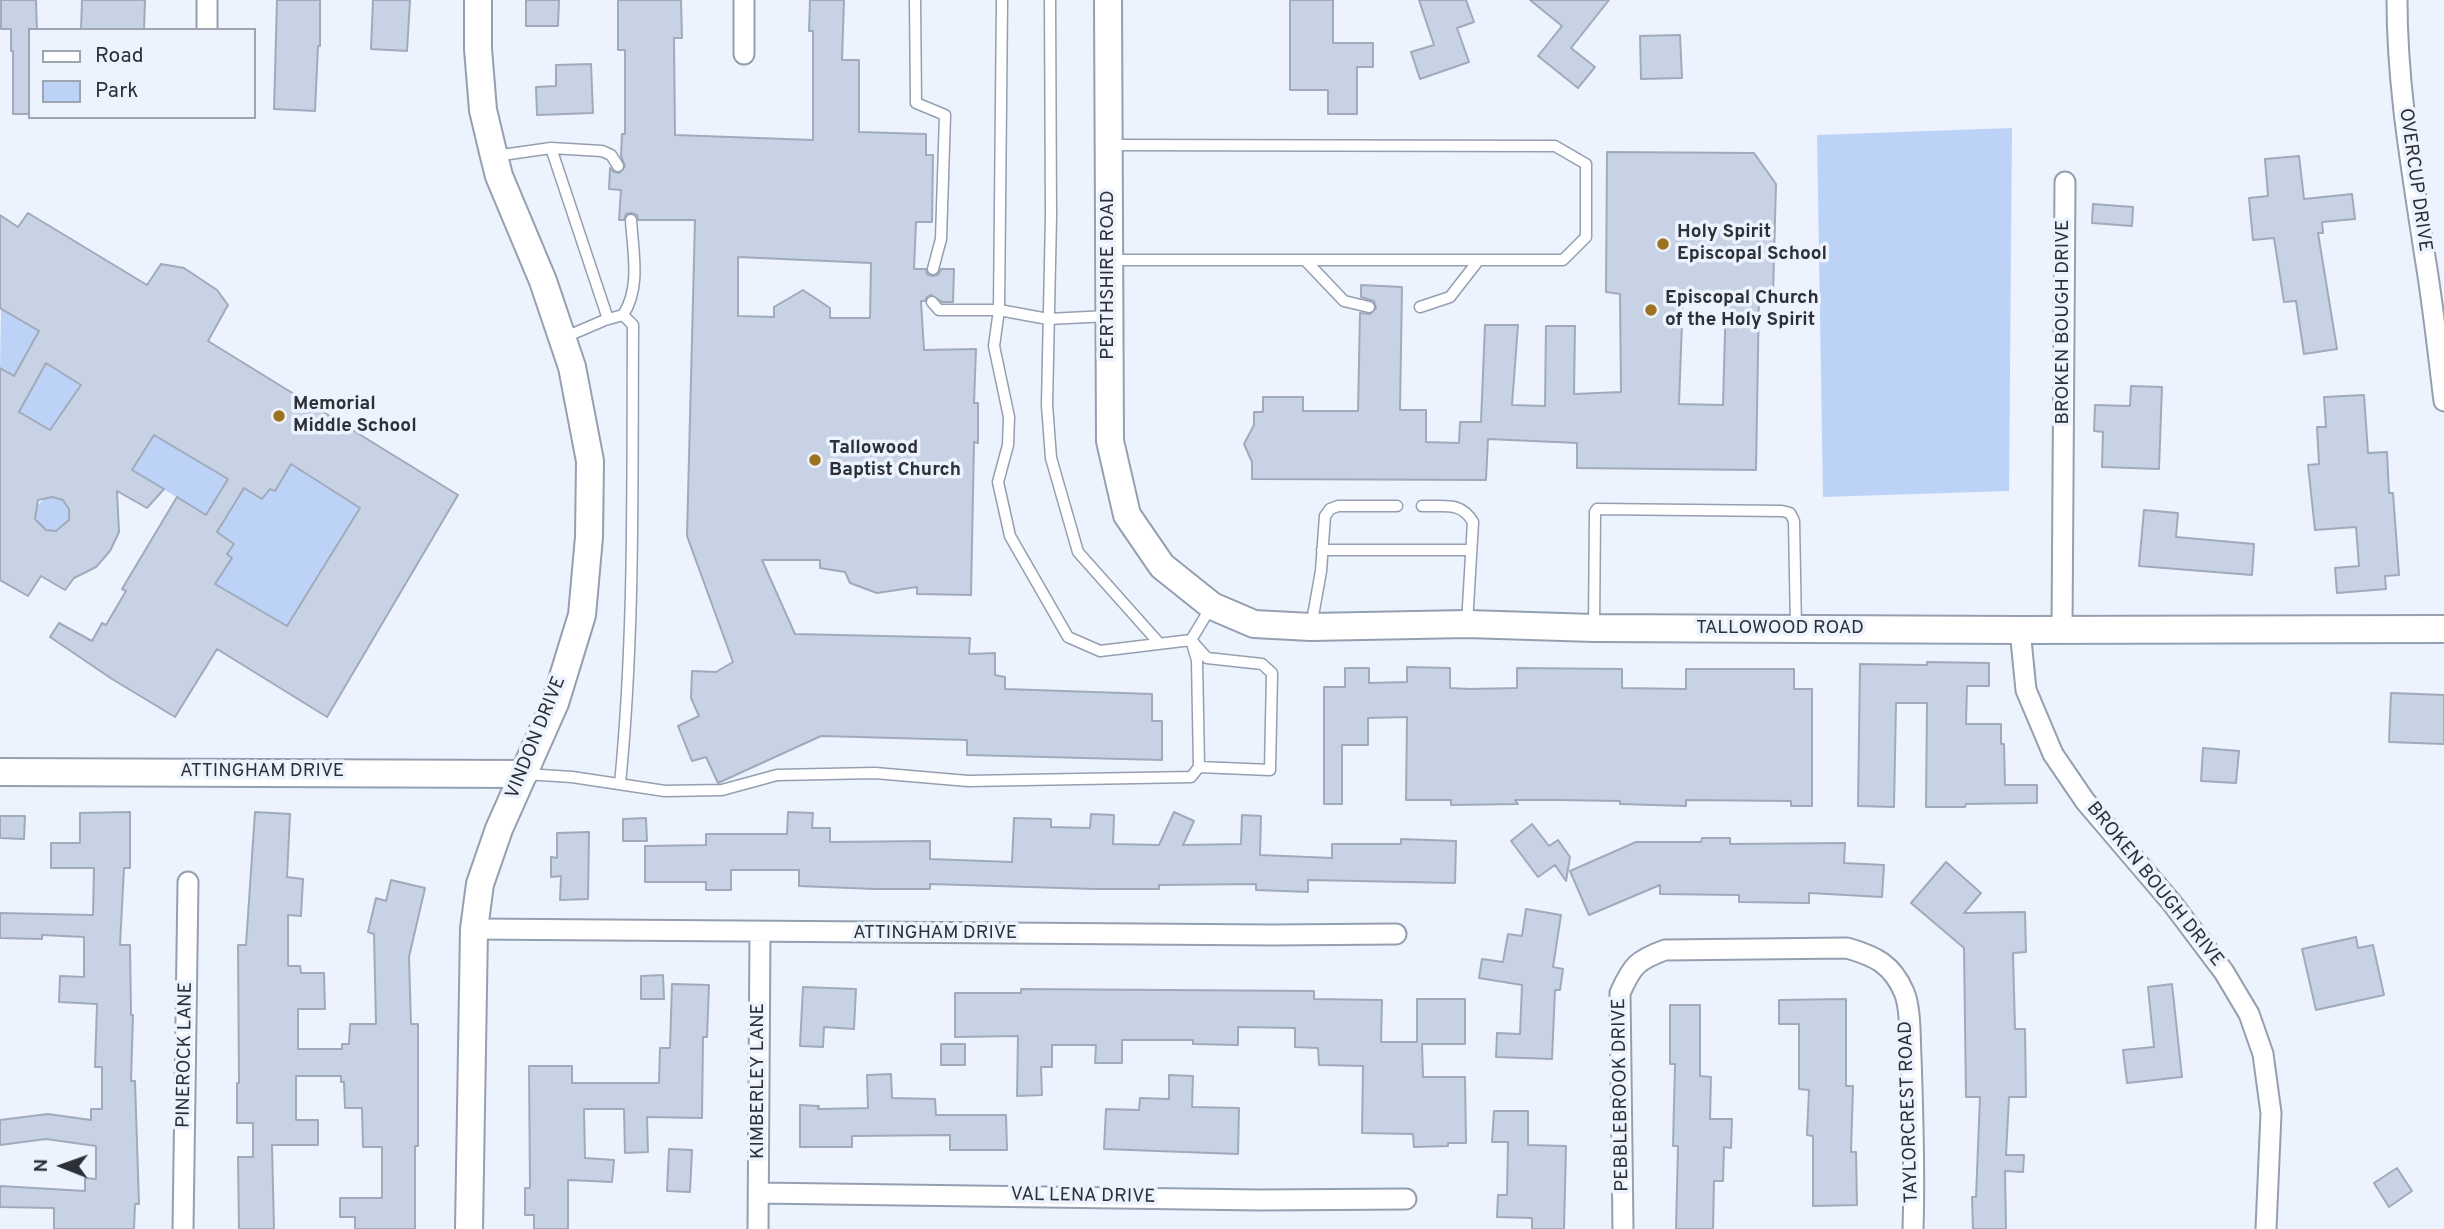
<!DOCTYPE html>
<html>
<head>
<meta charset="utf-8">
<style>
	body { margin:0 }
	#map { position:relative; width:2444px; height:1229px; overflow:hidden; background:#ecf3fe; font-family:Overpass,sans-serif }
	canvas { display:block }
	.legend { position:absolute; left:28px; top:28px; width:228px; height:91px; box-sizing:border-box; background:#ecf3fe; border:2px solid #9fa5ae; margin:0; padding:9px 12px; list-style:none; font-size:21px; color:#2c3037 }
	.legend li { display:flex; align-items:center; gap:14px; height:35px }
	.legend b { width:35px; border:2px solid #9fa5ae }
	.north { position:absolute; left:28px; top:1131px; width:70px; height:70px; -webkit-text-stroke:5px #ecf3fe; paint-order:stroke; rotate:271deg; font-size:19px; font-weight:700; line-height:28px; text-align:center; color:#2c3037 }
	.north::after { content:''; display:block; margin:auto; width:24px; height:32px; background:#2c3037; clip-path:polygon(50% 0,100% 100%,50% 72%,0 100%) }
</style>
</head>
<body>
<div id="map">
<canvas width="2444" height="1229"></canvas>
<ul class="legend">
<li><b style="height:9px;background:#fff"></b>Road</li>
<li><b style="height:19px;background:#bcd3f7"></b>Park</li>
</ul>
<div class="north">N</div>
</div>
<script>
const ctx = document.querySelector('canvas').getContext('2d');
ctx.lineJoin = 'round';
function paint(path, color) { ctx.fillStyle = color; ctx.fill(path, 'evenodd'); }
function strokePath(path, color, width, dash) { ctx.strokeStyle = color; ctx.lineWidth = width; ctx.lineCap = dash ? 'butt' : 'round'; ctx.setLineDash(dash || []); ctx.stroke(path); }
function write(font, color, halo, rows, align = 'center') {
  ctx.font = font + ' Overpass,sans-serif'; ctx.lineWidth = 7; ctx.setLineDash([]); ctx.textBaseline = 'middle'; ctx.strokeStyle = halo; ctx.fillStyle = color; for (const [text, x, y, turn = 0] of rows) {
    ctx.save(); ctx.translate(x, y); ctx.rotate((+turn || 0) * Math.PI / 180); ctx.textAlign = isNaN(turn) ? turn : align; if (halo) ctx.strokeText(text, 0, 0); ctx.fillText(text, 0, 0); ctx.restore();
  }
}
paint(new Path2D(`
	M2012 128 2009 491 1823 497 1817 135Z
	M1 309 39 331 81 385 80 447 19 412 32 387 0 368Z
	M154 435 228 479 206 515 132 470Z
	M291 464 365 511 351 521 296 612 293 629 215 584 231 559 227 554 233 544 217 532 244 488 262 499 270 489 275 491Z
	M36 514a17 17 0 1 1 34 0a17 17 0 1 1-34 0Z`), '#bcd3f7');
const building = new Path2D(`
	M1 0H36L37 30H30V114H13V51H11V29H1Z
	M82 0H145L144 30H81Z
	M277 0H320V46H318L315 111 274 109Z
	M373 0H410L407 51 371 49Z
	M526 0H559L558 26H526Z
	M618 0H681L682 38H674L675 135 813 140V31H809L810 0H844L842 60H859V132L926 134V155H933L932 222H916L914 269H926L927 274 932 276 938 275 941 269H954L953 302H942L931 295 927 297 925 301H921L924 350 976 349 974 403H978V443L974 442 971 595 917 594V587L877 593 850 583 845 572 820 568V560H762L795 634 970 638 969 654 995 653V675L1005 677V689L1152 694V721H1162V760L967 755V740L821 736 718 783 706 757 692 761 678 726 699 716 691 698 692 671 716 672 733 662 687 536 695 220H638L637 215 631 213 626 214 624 220H619L621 190 609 189 610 168 614 172 619 173 625 166 621 156 622 134H625V50H618ZM738 257 871 263 870 318H830V308L803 290 774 307V317L738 316Z
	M1290 0H1333V43H1373V67H1357V114H1328V90H1290Z
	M1419 0H1466L1474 22 1457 28 1469 62 1420 79 1411 52 1434 45Z
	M1530 0H1609L1571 48 1595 67 1578 88 1538 56 1562 26Z
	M1680 35 1682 78 1641 79 1640 36Z
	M591 64 593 113 537 115 536 87 556 86V65Z
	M1607 152 1754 153 1776 184 1773 295H1759L1756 470 1577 468V443L1488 439 1486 480 1252 479V462L1244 444 1254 425V412H1263V397H1303V411H1358L1360 313 1370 314 1376 308 1374 301 1361 297V285L1402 287 1400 410H1426V442L1459 443 1460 422H1481L1485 325H1518L1512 405 1545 406 1546 326H1575L1574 394 1621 392 1620 294 1606 292ZM1683 295 1726 296 1723 405 1679 404Z
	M2299 156 2304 199 2352 194 2355 219 2322 222 2323 233H2318L2337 349 2304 354 2296 301 2284 302 2274 238 2253 240 2249 198 2268 196 2265 159Z
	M2093 204 2133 207 2132 226 2092 223Z
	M28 213 147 285 161 264 184 268 217 290 228 305 208 341 458 495 327 717 217 649 175 717 112 679 50 637 59 623 92 641 102 623 106 625 126 591 122 589 177 497 206 515 228 479 154 435 132 470 164 489 147 508 117 491 119 532 110 551 96 567 74 578 65 590 41 576 28 596 0 580V368L14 376 39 331 0 308V215L18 227ZM46 363 81 385 50 430 19 412ZM291 464 360 508 287 626 215 584 232 558 227 554 234 544 217 532 244 488 262 499 270 489 275 491ZM52 497 63 500 69 509V520L56 531 46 530 35 519 38 500Z
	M2131 386 2162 387 2159 469 2102 467 2103 432 2094 431 2095 405 2130 406Z
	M2364 395 2368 453 2387 452 2389 493H2393L2399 575 2385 576 2386 589 2337 593 2335 568 2359 566 2356 527 2315 530 2308 465 2319 464 2317 427H2326L2324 397Z
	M2144 510 2178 513 2176 537 2254 544 2252 575 2139 566Z
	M1927 662 1989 663V686H1967L1966 724H2001V744H2004L2005 785H2037V803L1966 804 1965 807H1926L1927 703H1896L1894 807 1858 806 1860 664 1927 665Z
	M1407 667 1450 668V688L1470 689 1517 688V668L1622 669V688L1686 689V669H1794V689H1812V806H1791V801L1686 800V806L1620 804V801L1559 800H1515L1518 804 1451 805V800H1406L1407 717 1368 718V745H1342V804H1324V687H1345V668H1369V683L1407 682Z
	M2391 693 2444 695V744L2389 742Z
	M2203 748 2239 751 2236 783 2201 781Z
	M130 812V868H124L120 945H130L131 1015H133L131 1081H135L139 1204H135L134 1229H54V1208L0 1207V1186L85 1191V1178L96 1179V1146L46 1139 0 1145V1120L48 1114 91 1120V1109H102V1067H95L97 1004 59 1002 60 976 84 977V937L42 935V939L0 938V913L93 915 94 868H51V843H80V813Z
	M255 812 290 814 287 877 303 879 301 916 288 915V966H300L301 973H324L325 1009H298V1049H342V1044H349L350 1024H376L374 934 368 932 376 898 386 901 391 880 425 888 409 957 411 1024H418V1146H415V1229H355V1217H340V1198H382V1147H363L362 1108H345L344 1082H341V1076H296V1120H318V1145H272L274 1229H239L238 1157H253V1123H237V1083H239L238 945H246Z
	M788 812 813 813 812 828H830V842L930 841V859L1012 862 1014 818 1051 819V827L1090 828 1091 814 1114 815 1113 844 1159 845 1174 812 1194 821 1183 845 1241 844 1242 815 1261 816 1260 855 1332 858V844H1401V839L1456 841 1455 883 1308 880V892L1256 890V884L1159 885V889H1095L930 884V889H875L799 886V870H731V890H706V882H645V846L706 845V834H787Z
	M0 816H25L24 839 0 838Z
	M646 818 647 841H623V819Z
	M1532 824 1549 846 1558 840 1570 857 1566 881 1555 865 1538 877 1511 841Z
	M589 832 588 899 560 900 561 876 551 877V857L557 858V833Z
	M1702 838H1730V844L1845 843 1844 863 1884 865 1882 897 1809 893V903L1739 902V895L1660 894V885L1589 915 1570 871 1636 842H1701Z
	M1946 862 1981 893 1964 913 2025 912 2026 952 2013 953 2015 1029H2025L2026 1097H2009L2006 1155H2024L2023 1172 2005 1171 2006 1229H1973L1972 1197H1976L1980 1097H1966L1964 948 1911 903Z
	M1526 909 1561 915 1553 967 1563 969 1560 990H1555L1552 1059 1496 1057 1497 1033 1520 1034 1522 985 1479 978 1482 959 1503 962 1508 934 1522 936Z
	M2356 937 2358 948 2373 945 2384 995 2316 1010 2302 949Z
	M663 975 664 999H641V976Z
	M672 984 709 985 707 1037H703L702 1118 647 1117 648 1152 625 1153 624 1109H584L585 1158 614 1160 612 1182 568 1180V1229H534V1215H525V1188H530L529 1066H572V1083H659L660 1048H670Z
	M2172 984 2182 1077 2127 1083 2123 1050 2154 1047 2148 987Z
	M803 987 856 989 854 1029 824 1027 823 1047 800 1046Z
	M1021 989 1314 991V999L1382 1000 1381 1042H1417V999H1465V1044H1422L1423 1077H1465L1466 1143H1448V1146L1414 1147 1413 1134 1362 1133 1363 1066 1319 1065 1318 1048 1295 1047V1028L1238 1027V1045L1193 1044V1040H1122V1063H1095L1096 1045H1052V1067H1041L1042 1095 1017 1096 1018 1036 955 1037V993H1021Z
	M1846 999V1086H1853L1851 1152H1856L1857 1205 1813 1206V1136L1807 1135 1809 1090 1799 1089V1024H1779V1000Z
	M1670 1005H1700V1076L1711 1077 1710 1119H1732L1731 1148 1724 1147 1723 1181H1714L1713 1229H1676L1678 1146H1673L1675 1064H1670Z
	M941 1044H965V1065H941Z
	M891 1074 892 1098 935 1099 936 1115H1006L1007 1150H950V1135L852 1136V1147H800V1105L819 1106 818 1109 868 1108 867 1075Z
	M1169 1075 1193 1076 1192 1107 1239 1108 1238 1154 1104 1149 1106 1109 1139 1110 1140 1098 1169 1099Z
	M1494 1111H1528V1145L1566 1146 1564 1229H1532V1218L1497 1217 1498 1195H1507L1508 1142H1492Z
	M669 1149 692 1150 690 1192 667 1191Z
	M2397 1168 2412 1191 2389 1207 2374 1183Z`);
paint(building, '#c7d2e4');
strokePath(building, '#a0aabb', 2);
const lane = new Path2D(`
	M915 0 916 103 945 115 941 239 933 269
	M1002 0 999 310 994 346 1009 417 1008 445 998 482 1010 536 1068 637 1100 651 1191 640 1207 658 1262 664 1272 673 1270 770 1199 767
	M1050 0 1051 216 1047 405 1051 458 1078 552 1159 643
	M1110 145 1555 146 1586 164V237L1563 260H1112
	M551 148 608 319
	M495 156 551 148 602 151 611 155 618 166
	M1305 260 1344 301 1369 307
	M932 302 939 310H999L1048 319 1108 316
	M1420 307 1450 297 1478 261
	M623 315C641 288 633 252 631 220
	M563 338 605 320 623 315 633 325C632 478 635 632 620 784
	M1422 506C1444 507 1461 501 1473 522L1467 624
	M1322 550H1471
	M1311 627 1321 571 1325 516 1330 509 1338 506H1397
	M1594 628 1595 512 1597 509 1782 511 1790 513 1794 521 1796 628
	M525 774 572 777 665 791 722 790 777 775 875 773 968 781 1191 777 1199 767 1197 660 1191 640 1211 607`);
const street = new Path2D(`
	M2397 0C2397 87 2412 171 2425 257 2433 304 2438 353 2444 401
	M207 30V0
	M744 54V0
	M2020 630 2026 690 2053 754 2085 801 2172 903 2224 972 2249 1014 2263 1054 2271 1113 2266 1229
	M2062 630 2065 182
	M474 929 1272 935 1396 934
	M759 1193 1260 1200 1406 1199
	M183 1229 188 882
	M758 1229 760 933
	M1623 1229 1620 993C1632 966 1637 960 1665 950L1847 948C1875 956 1892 964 1904 992 1911 1008 1910 1039 1911 1057 1913 1114 1915 1171 1913 1229`);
const secondary = new Path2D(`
	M1108 0 1110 441 1127 515 1162 566 1212 606 1254 624 1311 627 1467 624 1594 628 2020 630 2444 629
	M0 772 524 774
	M469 1229 474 929 480 884 499 829 555 703 582 615 589 537 590 461 572 367 543 281 499 176 493 152 483 110 478 49V0`);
strokePath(lane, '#949fb0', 13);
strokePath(street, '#949fb0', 23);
strokePath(secondary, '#949fb0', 30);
strokePath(lane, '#fff', 10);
strokePath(street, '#fff', 19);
strokePath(secondary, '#fff', 26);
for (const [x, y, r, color] of [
	[1663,244,7,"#9d7321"],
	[1651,310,7,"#9d7321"],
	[279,416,7,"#9d7321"],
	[815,460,7,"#9d7321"]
]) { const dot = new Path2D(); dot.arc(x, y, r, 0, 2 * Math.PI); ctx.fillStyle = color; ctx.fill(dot); strokePath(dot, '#ecf3fe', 2.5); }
write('19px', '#2c3037', '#ecf3fe', [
	["OVERCUP DRIVE",2414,180,82],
	["PERTHSHIRE ROAD",1109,275,-90],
	["BROKEN BOUGH DRIVE",2064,322,-90],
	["TALLOWOOD ROAD",1780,629],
	["VINDON DRIVE",537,738,-68],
	["ATTINGHAM DRIVE",262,772],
	["BROKEN BOUGH DRIVE",2154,885,51],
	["ATTINGHAM DRIVE",935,934],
	["PINEROCK LANE",186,1055,-89],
	["KIMBERLEY LANE",759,1081,-90],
	["PEBBLEBROOK DRIVE",1622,1095,-91],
	["TAYLORCREST ROAD",1910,1112,-92],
	["VAL LENA DRIVE",1083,1197,1]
]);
write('bold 19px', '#2c3037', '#ecf3fe', [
	["Holy Spirit",1677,233],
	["Episcopal School",1677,255],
	["Episcopal Church",1665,299],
	["of the Holy Spirit",1665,321],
	["Memorial",293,405],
	["Middle School",293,427],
	["Tallowood",829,449],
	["Baptist Church",829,471]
], 'left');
</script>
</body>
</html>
